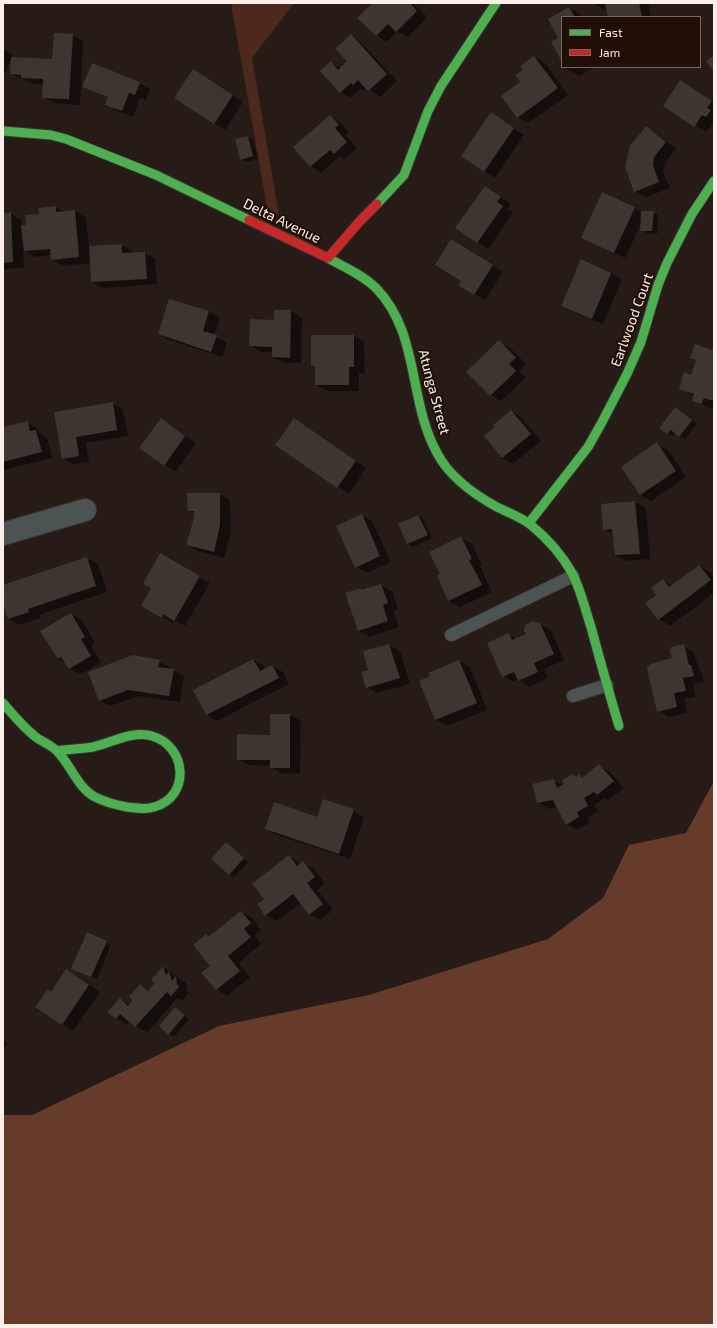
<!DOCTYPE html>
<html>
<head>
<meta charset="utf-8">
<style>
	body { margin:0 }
	#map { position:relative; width:717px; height:1328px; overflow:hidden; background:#261b16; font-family:"Exo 2",sans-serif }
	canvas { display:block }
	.frame { position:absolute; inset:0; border:4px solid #fceee8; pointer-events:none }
	.legend { position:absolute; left:561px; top:16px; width:140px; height:52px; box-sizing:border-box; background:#210f07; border:1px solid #796861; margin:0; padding:5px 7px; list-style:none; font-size:12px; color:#fceee8 }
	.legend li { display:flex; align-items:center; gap:8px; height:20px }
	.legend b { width:20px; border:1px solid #796861 }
</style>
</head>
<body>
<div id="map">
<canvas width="717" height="1328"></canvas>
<div class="frame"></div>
<ul class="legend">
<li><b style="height:5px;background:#4caf50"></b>Fast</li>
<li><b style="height:5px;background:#c62828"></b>Jam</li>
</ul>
</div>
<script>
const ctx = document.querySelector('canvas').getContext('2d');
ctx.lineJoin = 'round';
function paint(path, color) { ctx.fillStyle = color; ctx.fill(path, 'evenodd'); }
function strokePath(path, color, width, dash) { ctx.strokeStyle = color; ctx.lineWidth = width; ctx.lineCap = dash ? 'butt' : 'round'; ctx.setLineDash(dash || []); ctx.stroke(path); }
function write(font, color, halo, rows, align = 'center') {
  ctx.font = font + ' "Exo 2",sans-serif'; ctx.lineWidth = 4; ctx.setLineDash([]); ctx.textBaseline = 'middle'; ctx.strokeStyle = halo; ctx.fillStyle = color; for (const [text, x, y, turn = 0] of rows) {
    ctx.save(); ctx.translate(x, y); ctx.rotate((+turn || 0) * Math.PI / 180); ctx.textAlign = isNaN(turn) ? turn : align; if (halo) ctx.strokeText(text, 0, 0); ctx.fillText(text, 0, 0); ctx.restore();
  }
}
paint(new Path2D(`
	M231 3H294L252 58 279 215 267 207Z`), '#4c291c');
paint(new Path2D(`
	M714 781V1325H3V1115H32L219 1026 369 995 548 939 603 898 629 845 686 833Z`), '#673b2a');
paint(new Path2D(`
	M374 3H413L427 17 408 37 397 31 387 42 376 35Z
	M593 3H648L651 17H609L607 9 604 10Z
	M569 8 580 14 582 17H562V60L560 38 549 19Z
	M72 35 83 41 80 105 54 103 43 97 44 85 33 84 11 74 53 60Z
	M351 36 361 42 397 81 380 97 367 88 364 91 361 89 351 98 340 92 331 63 341 68 348 62Z
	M3 49 13 55 3 76Z
	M534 57 545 63 568 95 528 123 517 117 524 70Z
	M566 67H595L579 76 568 70Z
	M194 70 243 102 225 130 214 123Z
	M139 83 150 89 146 100 140 98 133 117 117 111 107 104 109 98 83 86Z
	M691 88 714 103V121L706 132 664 106Z
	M492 114 524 135 495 178 484 171Z
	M330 116 341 123 349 132 345 135 357 148 345 159 340 156 321 173 311 166Z
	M646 127 657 134 676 149 665 163 663 172 670 188 646 197 635 191Z
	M248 137 253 140 258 159 246 162 241 159Z
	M485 187 511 204 507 209 513 213 488 249 457 228Z
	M602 193 642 212H653L658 215 657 234 646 233 641 230V224L625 258 583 238Z
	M56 207 65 212 75 211 86 218 89 247 122 245 132 251 133 254 144 253 155 259 157 284 103 288 92 282 91 263 62 266 52 259 51 255 35 257 23 250 24 268 3 269V214L11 213 21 220 22 227 27 226 40 215Z
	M462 247 503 272 485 300 474 294 462 281Z
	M581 261 611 273 622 280 603 324 573 312 563 305Z
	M170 300 209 312 220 318 214 336 227 343 222 357 170 340 159 334Z
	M275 311H291L302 318 301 363H284L273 357V352H261L250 345 274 321Z
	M354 336 364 342 365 373H359V391H327L316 385V367L312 365Z
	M499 342 510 348 526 364 519 371 526 377 501 401 491 395Z
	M714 348V405L712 409 693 400 694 396 680 388 692 376 697 361 692 358 713 351Z
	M112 403 123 410 128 436 86 443 89 462 73 464 62 458 55 413Z
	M675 408 697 424 685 439 676 433 673 436 660 427Z
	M511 411 522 418 541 441 513 464 502 458 485 436 497 427Z
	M161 419 196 443 176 471 165 465Z
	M294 419 366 468 349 494 276 445Z
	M28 423 38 429 39 433 47 437 52 458 3 470V427Z
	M657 444 668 450 686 477 651 501 641 495Z
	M219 494 230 500 231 532 224 558 198 551 187 545 195 519V514L189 510Z
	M635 502 646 508 650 559 626 561 615 555 614 535 604 529 602 505Z
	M361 515 372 521 391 562 367 573 356 567Z
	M418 516 423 519 432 538 413 547 408 544 399 525Z
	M461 538 472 544 482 565 480 566 492 592 460 607 449 601 438 576 442 575Z
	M160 555 210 583 185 626 174 620 173 623 142 606 152 588Z
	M87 558 98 564 107 592 39 615 40 618 20 625 9 619 3 601V586Z
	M699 566 710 572 714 577V593L670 626 659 619 658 596 663 580 673 586Z
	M381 585 392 591 398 609 393 611 399 627 370 637 359 631 361 589 364 591Z
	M71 614 82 620 95 643 91 646 101 662 80 675 69 668 66 663 58 659Z
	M539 624 551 630 564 660 544 669 548 678 530 687 519 680 514 682 503 676 509 634 517 639 528 635Z
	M389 645 400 651 410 684 377 693 367 687 369 671 364 652Z
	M683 646 694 652 699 670 702 672 704 682 693 684 696 697 684 699 687 713 669 717 658 711 673 659Z
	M253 660 264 666 266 669 272 666 283 672 289 684 217 721 207 715Z
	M159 661 170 667V669L173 670 184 676 180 702 139 696 110 706 99 700Z
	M459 661 470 667 487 710 447 726 436 720 420 681Z
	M290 715 301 721 300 773 282 774 271 767V766L249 765 238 759 271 736Z
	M599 766 610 772 624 788 608 800 605 798 594 805 598 812 587 818 590 823 577 830 566 824 558 807 549 809 538 802 553 780 563 786 573 775 577 777 579 776 583 778Z
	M353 810 364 817 350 859 277 835 266 829Z
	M226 843 248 862 234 877 229 874Z
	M289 856 301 864 303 863 314 869 325 883 317 890 333 910 320 920 309 914 301 903 277 921 266 915 265 899Z
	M241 912 252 918 261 930 255 935 261 944 238 963 250 977 227 996 217 990 203 973 212 966 206 935 210 937Z
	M106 942 111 945 97 979 78 971Z
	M163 967 186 983 187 991 189 993 182 1001 177 998 147 1033 130 1021 127 1025 116 1018 120 999 130 1005 134 1000 140 985 150 991 156 983Z
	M67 970 100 992 73 1031 37 1007 52 993Z
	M180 1011 189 1019 174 1037 169 1034Z
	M3 1037 7 1046 3 1047Z`), '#0007');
paint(new Path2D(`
	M372 3H410L417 11 396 32 388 24 376 36 357 18Z
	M605 3H639L642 17H608Z
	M569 7 575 17H562V62L551 42 558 38 548 19Z
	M54 33 73 34 69 99 42 98 43 79 21 78V75L10 74 11 57 52 59Z
	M351 34 387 74 368 91 358 80 353 85 351 83 340 93 320 71 331 61 338 70 347 61 335 49Z
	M714 55V72L706 61Z
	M534 56 558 88 517 118 501 96 520 82 515 75 523 70 520 66Z
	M92 63 140 82 135 95 129 93 122 111 105 105 108 97 82 87Z
	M193 69 233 95 214 124 174 98Z
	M680 80 712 101 707 108 711 110 706 117 702 115 694 127 663 106Z
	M491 112 514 128 484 172 461 156Z
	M330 115 339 125 335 128 347 142 334 154 330 150 310 167 293 147Z
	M646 126 666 142 654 157 653 165 659 182 634 192 625 167 630 146Z
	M248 136 253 156 240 160 235 139Z
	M485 186 501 197 497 202 503 206 477 243 455 228Z
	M602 192 635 207 614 253 581 238Z
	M56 206V212L75 210 79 257 51 260 50 249 24 251 21 226 26 225 25 215 39 214 38 208Z
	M641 211H654L652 231H640Z
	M11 212 13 262 3 263V213Z
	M451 239 493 265 474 295 458 285 461 281 435 265Z
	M122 244V253L145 252 147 279 91 282 89 246Z
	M581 259 611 273 592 319 561 306Z
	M169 299 209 311 203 331 217 335 211 352 158 334Z
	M274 310H291L290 358 272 357V347L249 346 250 319 274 320Z
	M311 335H354V367H349V385H315V366H311Z
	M499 340 516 358 509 364 516 371 490 396 466 372Z
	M695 344 712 350 714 346V401L704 398 701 404 692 401 694 394 679 389 684 372 691 375 696 360 690 358Z
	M113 402 117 430 76 437 79 456 62 459 54 412Z
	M675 407 692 420 679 437 671 430 667 434 659 428Z
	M511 410 531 434 502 458 484 436 495 427 493 425Z
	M161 418 185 436 164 466 139 448Z
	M294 418 356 461 337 488 275 445Z
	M28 421 30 431 36 430 42 452 3 462V427Z
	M657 442 676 471 640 495 621 467Z
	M187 493H220V525L214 552 186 545 194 518V511H188Z
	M635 501 640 554 615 555 612 529 603 530 601 504Z
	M362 514 380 556 355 568 336 526Z
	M418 515 428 535 407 544 398 524Z
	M461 536 472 559 469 560 482 585 448 601 437 576 440 574 429 552Z
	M160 553 200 576 174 621 163 614 162 618 141 606 151 588 143 584Z
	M87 557 96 586 28 609 29 612 8 619 3 604V585Z
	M699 565 711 580 658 620 645 603 656 595 651 588 663 579 669 587Z
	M381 584 388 603 383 605 388 621 358 631 345 593 361 588V590Z
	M71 613 85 637 81 639 91 656 69 669 61 657 58 659 40 631Z
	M532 621 540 623 554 654 534 663 538 672 518 681 514 672 502 677 487 643 509 633 512 640 526 634 524 630 526 624Z
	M389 644 400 678 366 688 361 672 368 670 363 651Z
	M684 644 689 665H691L694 676 683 678 686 691 674 693 677 707 657 712 647 668 651 664 672 658 670 651 671 647Z
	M133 655 160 660 158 667 174 669 169 696 128 690 99 701 88 672Z
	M253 659 260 671 272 665 279 678 206 715 193 690Z
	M459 660 477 703 435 720 419 681 430 676 428 673Z
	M270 714H290V768H270V760H237V734L270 735Z
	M599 764 614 781 597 795 594 792 584 798 588 806 577 812 579 817 566 825 553 800 537 803 532 784 554 779 557 788 564 784 562 780 573 774 576 777 579 774 582 778Z
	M323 799 354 809 339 854 265 829 274 802 317 817Z
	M226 842 244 858 229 875 211 859Z
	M289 855 297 866 303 861 315 877 307 883 323 904 309 915 293 894 265 916 257 904 264 899 252 884Z
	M241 911 251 923 244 929 251 937 228 956 240 971 216 990 201 973 210 966 193 945 206 934 208 937Z
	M87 932 107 941 91 977 71 969Z
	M163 966 166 975 169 971 172 981 176 976 177 984 179 987 171 996 167 992 135 1027 120 1014 116 1019 107 1012 120 998 128 1006 133 1000 129 997 140 984 148 991 155 983 151 980Z
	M66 969 89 985 62 1025 35 1007 48 989 51 992Z
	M175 1007 185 1015 168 1035 159 1026Z`), '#3e3430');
const lane = new Path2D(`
	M451 635 573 576
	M573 696 607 685`);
const street = new Path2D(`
	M3 534 85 510`);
const fast = new Path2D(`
	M3 131 51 135 66 139 156 175 249 220
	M377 204 404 175 428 111 441 86 496 3
	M328 258C344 267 363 275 376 288 420 333 408 401 437 453 449 476 475 495 497 507 509 513 521 517 531 525 548 539 562 555 572 573 581 590 585 609 591 627 600 660 609 693 619 726
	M529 523 588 447 601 424 627 374 641 342 658 285 667 263 692 214 714 181
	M3 703C13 715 24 728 37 738 43 742 51 745 57 751 71 765 77 787 95 797 105 802 116 805 127 807 136 808 145 810 154 807 191 797 187 746 152 736 133 730 111 743 93 747 81 749 69 749 57 751`);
const jam = new Path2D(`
	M249 220 328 258 360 221 377 204`);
strokePath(lane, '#3e3531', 14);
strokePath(street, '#3e3531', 24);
strokePath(fast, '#3e3531', 11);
strokePath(jam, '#3e3531', 11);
strokePath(lane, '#4c5452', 12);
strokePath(street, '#4c5452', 22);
strokePath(fast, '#4caf50', 9);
strokePath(jam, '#c62828', 9);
write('14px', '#fceee8', '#210f07', [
	["Delta Avenue",282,221,26],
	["Earlwood Court",632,320,-70],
	["Atunga Street",434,392,75]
]);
</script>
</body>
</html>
